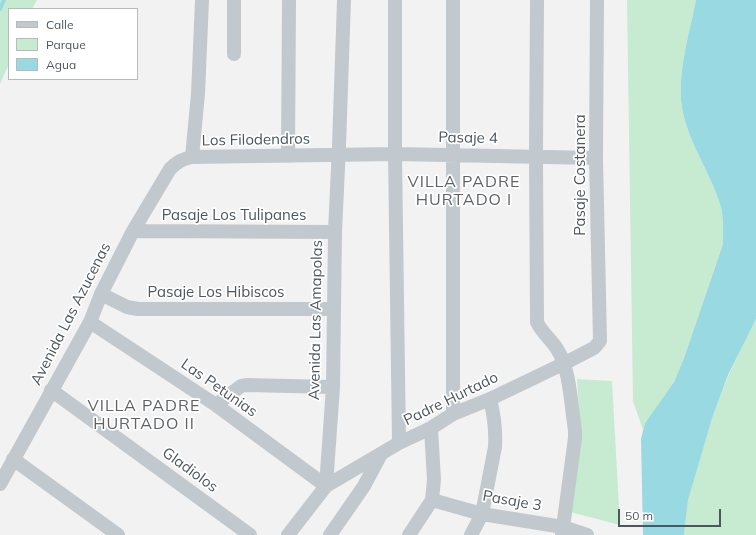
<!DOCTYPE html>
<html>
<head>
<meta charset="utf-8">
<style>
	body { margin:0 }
	#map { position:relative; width:756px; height:535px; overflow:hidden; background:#f3f2f2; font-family:Mulish,sans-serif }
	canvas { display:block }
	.legend { position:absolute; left:8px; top:8px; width:130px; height:72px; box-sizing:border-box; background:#fff; border:1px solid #b7bbbe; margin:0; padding:5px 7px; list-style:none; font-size:12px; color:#4b565d }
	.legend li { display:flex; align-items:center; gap:8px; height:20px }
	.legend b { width:20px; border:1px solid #b7bbbe }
	.scale { position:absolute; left:618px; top:509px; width:103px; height:18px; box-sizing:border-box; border:2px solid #4b565d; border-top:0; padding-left:5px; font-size:12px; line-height:14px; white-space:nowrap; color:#4b565d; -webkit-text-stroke:3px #fff; paint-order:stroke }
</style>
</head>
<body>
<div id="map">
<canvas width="756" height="535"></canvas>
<ul class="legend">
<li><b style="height:5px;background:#c1c9ce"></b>Calle</li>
<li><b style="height:11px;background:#c6ebd1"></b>Parque</li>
<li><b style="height:11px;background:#99d9e2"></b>Agua</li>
</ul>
<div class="scale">50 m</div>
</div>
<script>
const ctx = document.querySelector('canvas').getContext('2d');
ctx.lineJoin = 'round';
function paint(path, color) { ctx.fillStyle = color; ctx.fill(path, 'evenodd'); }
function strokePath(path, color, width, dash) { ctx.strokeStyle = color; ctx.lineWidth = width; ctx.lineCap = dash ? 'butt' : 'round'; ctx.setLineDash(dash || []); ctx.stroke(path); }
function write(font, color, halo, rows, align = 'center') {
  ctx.font = font + ' Mulish,sans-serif'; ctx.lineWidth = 3.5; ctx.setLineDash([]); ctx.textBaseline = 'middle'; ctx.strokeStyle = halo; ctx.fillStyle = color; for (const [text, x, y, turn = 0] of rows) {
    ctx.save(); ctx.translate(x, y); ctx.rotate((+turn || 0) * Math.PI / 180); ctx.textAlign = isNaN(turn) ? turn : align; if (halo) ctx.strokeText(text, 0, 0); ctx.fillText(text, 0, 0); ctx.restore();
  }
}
paint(new Path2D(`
	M0 0H37L32 9H9V64L0 84Z
	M627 0H696C689 36 677 72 682 108 688 142 710 172 720 204 724 217 723 231 723 244L684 358 674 382 645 423 643 430 633 401Z
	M756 319V535H684C686 523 686 510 688 499 702 436 726 375 756 319Z
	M577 379 612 381 620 525 570 512 580 428Z`), '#c6ebd1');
paint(new Path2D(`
	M696 0H756V319L728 375 712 418 688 500 684 535H643L641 439 645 423 674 382 684 358 723 244C723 231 724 217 720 204 710 172 688 142 682 108 677 72 689 36 696 0Z`), '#99d9e2');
strokePath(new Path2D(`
	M0 9 4 0`), '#99d9e2', 4);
strokePath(new Path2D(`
	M395 0V154L399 443
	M537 0 536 156 537 322C541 332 551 339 557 349 570 368 571 406 575 430V438L562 535
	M234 54V0
	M288 156 289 0
	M192 157 198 94 202 0
	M133 231 335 232
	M101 294 127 307 138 309H334
	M90 322 216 405 326 486
	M51 390 250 535
	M216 405 241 386 246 385 333 387
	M453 414V0
	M13 459 118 535
	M0 484 90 322 101 294 133 231 170 169C177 162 182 159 192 157L395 154 596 158
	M326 486 333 387 335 232 339 146 344 0
	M432 500 482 514 563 527 587 535
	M288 535 326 486 399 443 431 428 453 414 490 399 563 364 594 348 600 341 596 158 597 0
	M330 535 364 486 381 454
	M409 535 432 500 434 480 431 428
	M471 535 482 514 495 447C496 431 494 415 490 399`), '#c1c9ce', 14);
write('15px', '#4b565d', '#fff', [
	["Pasaje 4",468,138,1],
	["Los Filodendros",256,140,-1],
	["Pasaje Costanera",580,175,-90],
	["Pasaje Los Tulipanes",234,215],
	["Pasaje Los Hibiscos",216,292],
	["Avenida Las Azucenas",71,314,-63],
	["Avenida Las Amapolas",316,320,-89],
	["Las Petunias",219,388,35],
	["Padre Hurtado",451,399,-26],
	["Gladiolos",190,470,36],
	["Pasaje 3",512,501,10]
]);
ctx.letterSpacing = '1px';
write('16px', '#5f6265', '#fff', [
	["VILLA PADRE",464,182],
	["HURTADO I",464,200],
	["VILLA PADRE",144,406],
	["HURTADO II",144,424]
]);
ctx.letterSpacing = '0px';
</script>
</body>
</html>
